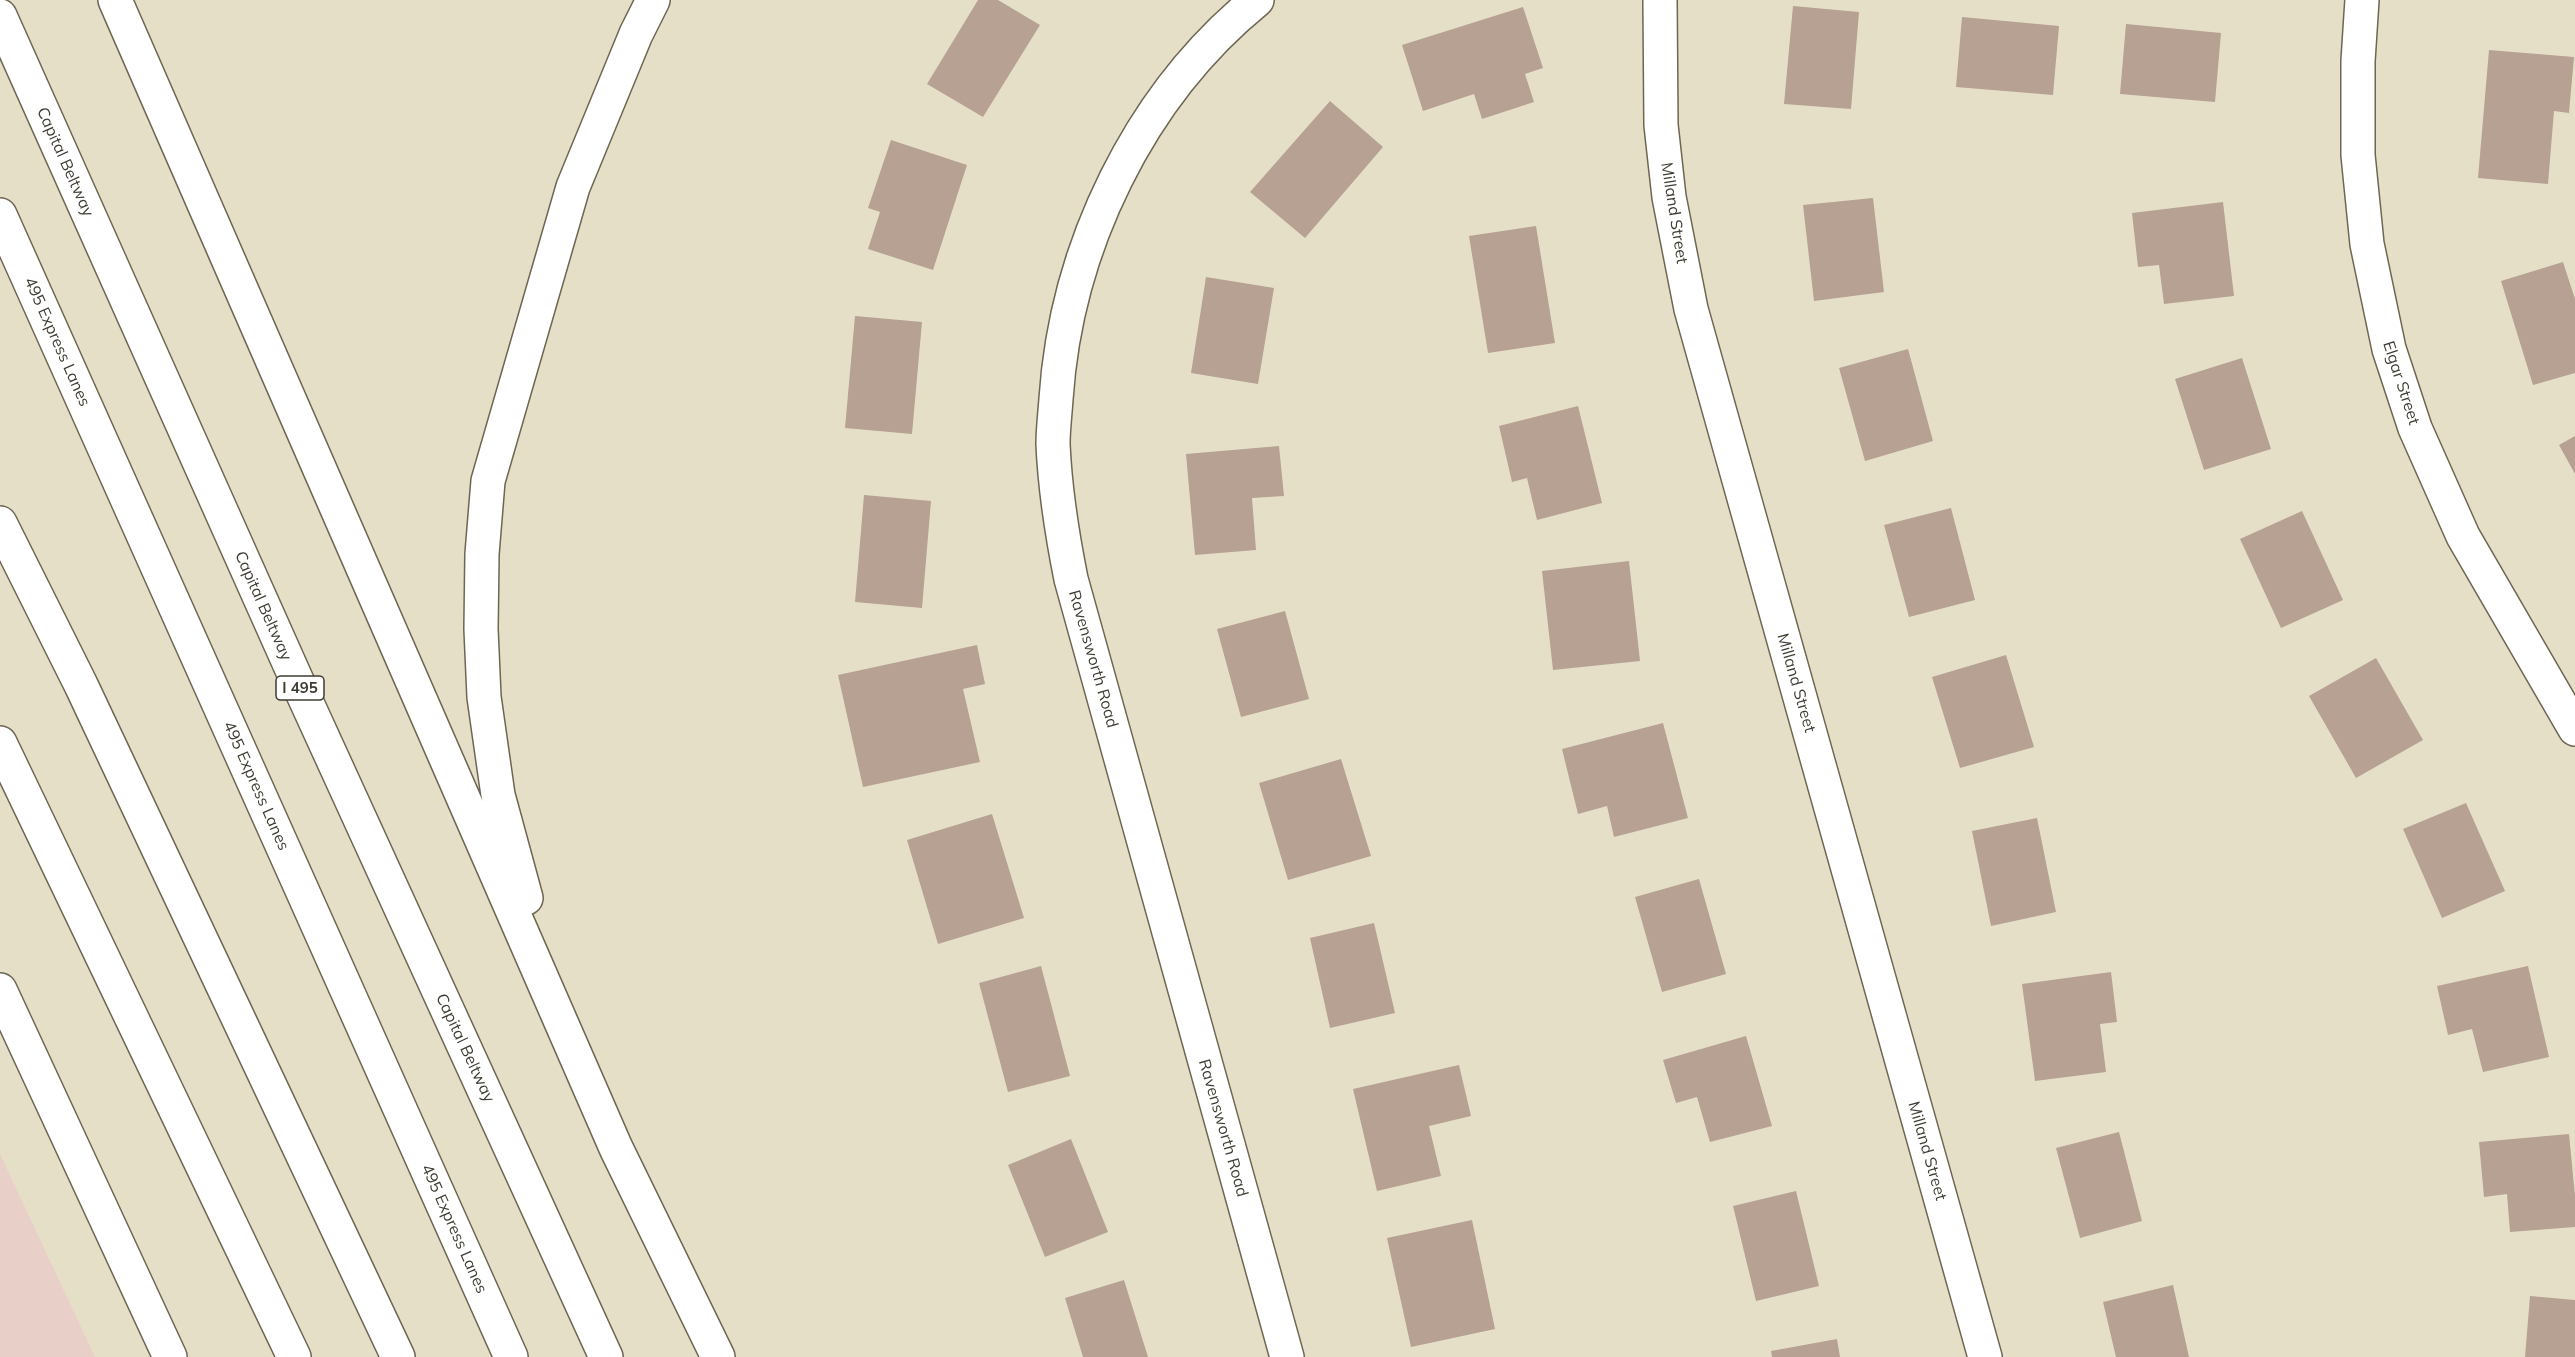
<!DOCTYPE html>
<html>
<head>
<meta charset="utf-8">
<style>
	body { margin:0 }
	canvas { display:block; background:#e6dfc7 }
</style>
</head>
<body>
<canvas width="2575" height="1357"></canvas>
<script>
const ctx = document.querySelector('canvas').getContext('2d');
ctx.lineJoin = 'round';
function paint(path, color) { ctx.fillStyle = color; ctx.fill(path, 'evenodd'); }
function strokePath(path, color, width, dash) { ctx.strokeStyle = color; ctx.lineWidth = width; ctx.lineCap = dash ? 'butt' : 'round'; ctx.setLineDash(dash || []); ctx.stroke(path); }
function write(font, color, halo, rows, align = 'center') {
  ctx.font = font + ' Mulish,sans-serif'; ctx.lineWidth = 4.5; ctx.setLineDash([]); ctx.textBaseline = 'middle'; ctx.strokeStyle = halo; ctx.fillStyle = color; for (const [text, x, y, turn = 0] of rows) {
    ctx.save(); ctx.translate(x, y); ctx.rotate((+turn || 0) * Math.PI / 180); ctx.textAlign = isNaN(turn) ? turn : align; if (halo) ctx.strokeText(text, 0, 0); ctx.fillText(text, 0, 0); ctx.restore();
  }
}
paint(new Path2D(`
	M0 1154 95 1357H0Z`), '#e8cfc8');
paint(new Path2D(`
	M978 0H998L1040 25 983 117 927 84Z
	M1793 6 1859 12 1851 109 1784 104Z
	M1523 7 1543 68 1525 74 1534 102 1482 119 1474 94 1423 111 1402 45Z
	M1962 17 2059 26 2053 95 1956 87Z
	M2126 24 2221 33 2215 102 2120 94Z
	M2489 50 2574 57 2569 113 2554 111 2548 184 2478 178Z
	M1330 101 1383 147 1305 238 1250 192Z
	M891 140 967 165 933 270 868 249 880 212 868 208Z
	M1873 198 1884 292 1814 301 1803 205Z
	M2223 202 2234 296 2164 304 2159 265 2138 267 2132 213Z
	M1536 226 1555 343 1488 353 1469 236Z
	M2563 262 2575 299V373L2533 385 2501 281Z
	M1206 277 1274 288 1258 384 1191 373Z
	M855 316 922 322 912 434 845 428Z
	M1908 349 1933 441 1865 461 1839 368Z
	M2242 358 2271 449 2204 470 2175 379Z
	M1578 406 1602 503 1537 520 1527 478 1512 482 1499 426Z
	M2575 436V474L2559 445Z
	M1279 446 1284 496 1252 498 1256 550 1195 555 1186 454Z
	M864 495 931 501 922 608 855 602Z
	M1951 508 1975 600 1909 617 1884 525Z
	M2302 511 2343 600 2281 628 2240 539Z
	M1629 561 1640 661 1553 670 1542 571Z
	M1285 611 1309 699 1241 717 1217 629Z
	M977 645 985 684 963 689 980 762 863 787 838 675Z
	M2006 655 2034 747 1960 768 1932 677Z
	M2376 658 2423 740 2356 778 2309 696Z
	M1663 723 1688 818 1614 837 1607 806 1578 814 1562 749Z
	M1341 759 1371 856 1288 880 1259 783Z
	M2466 803 2505 891 2442 918 2403 829Z
	M992 814 1024 918 938 944 907 840Z
	M2037 818 2056 912 1991 926 1972 831Z
	M1699 879 1726 974 1662 992 1635 897Z
	M1374 923 1395 1013 1330 1028 1310 938Z
	M1041 966 1070 1076 1008 1092 979 983Z
	M2528 966 2549 1057 2483 1072 2472 1029 2448 1035 2437 986Z
	M2111 972 2117 1022 2100 1024 2106 1072 2035 1081 2022 984Z
	M1746 1036 1772 1126 1710 1142 1697 1097 1676 1103 1663 1060Z
	M1459 1065 1471 1116 1429 1126 1441 1176 1377 1191 1353 1089Z
	M2119 1132 2142 1221 2080 1238 2056 1148Z
	M2569 1134 2575 1196V1227L2510 1232 2507 1194 2484 1197 2479 1142Z
	M1071 1139 1108 1232 1045 1257 1008 1165Z
	M1796 1191 1819 1286 1756 1301 1733 1206Z
	M1472 1220 1495 1329 1411 1347 1387 1238Z
	M1124 1280 1148 1357H1083L1065 1298Z
	M2173 1285 2189 1357H2116L2103 1302Z
	M2530 1296 2575 1300V1357H2525Z
	M1837 1339 1840 1357H1772L1771 1351Z`), '#b6a193');
const street = new Path2D(`
	M1257 0C1139 96 1066 248 1056 399 1055 414 1053 429 1053 444 1055 490 1062 534 1071 579L1287 1357
	M1660 0 1661 125 1669 197 1691 309 1985 1357
	M2362 0 2358 61V155L2367 244 2389 349 2415 428 2463 536 2575 729`);
const highway = new Path2D(`
	M115 0 616 1148 718 1357
	M0 16 302 692 606 1357
	M0 215 511 1357
	M0 523 81 685 398 1357
	M0 743 294 1357
	M526 898 498 795 484 697 481 629 482 554 488 481 573 187 636 34 653 0
	M0 990 170 1357`);
strokePath(street, '#6d6652', 36);
strokePath(highway, '#6d6652', 36);
strokePath(street, '#fff', 33);
strokePath(highway, '#fff', 33);
for (const [x, y, w] of [
	[300,688,48]
]) { const box = new Path2D(); box.roundRect(x - w / 2, y - 12, w, 24, 4.5); ctx.fillStyle = '#fff'; ctx.fill(box); strokePath(box, '#3e3b32', 1.5); }
write('bold 15px', '#3e3b32', null, [
	["I 495",300,688]
]);
write('16px', '#3e3b32', '#fff', [
	["Capital Beltway",65,162,66],
	["Milland Street",1674,213,81],
	["495 Express Lanes",57,342,66],
	["Elgar Street",2401,383,72],
	["Capital Beltway",263,606,66],
	["Ravensworth Road",1093,659,74],
	["Milland Street",1796,683,74],
	["495 Express Lanes",256,786,66],
	["Capital Beltway",465,1048,65],
	["Ravensworth Road",1223,1128,74],
	["Milland Street",1927,1151,74],
	["495 Express Lanes",454,1229,66]
]);
</script>
</body>
</html>
